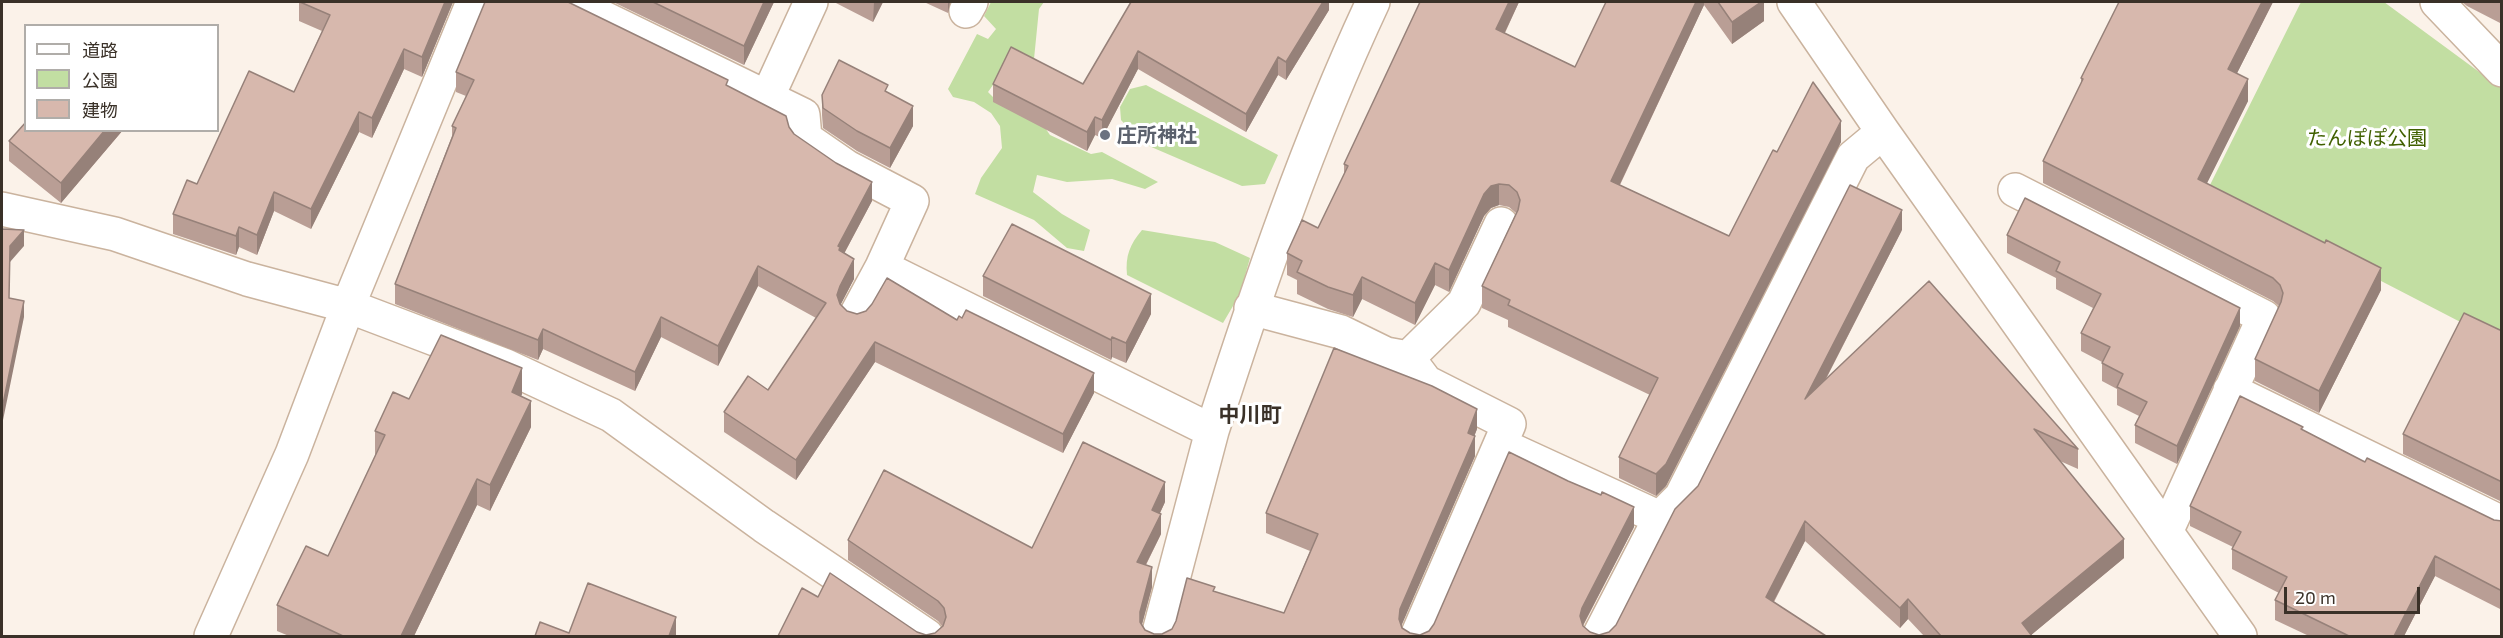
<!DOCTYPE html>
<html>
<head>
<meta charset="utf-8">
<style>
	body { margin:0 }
	#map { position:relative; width:2503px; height:638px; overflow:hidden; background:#fbf2e9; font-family:"Exo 2","Noto Sans JP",sans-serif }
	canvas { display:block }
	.frame { position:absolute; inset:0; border:3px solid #3a3128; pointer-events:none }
	.legend { position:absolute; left:24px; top:24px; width:195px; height:108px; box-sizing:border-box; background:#fff; border:2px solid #b0ada9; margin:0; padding:8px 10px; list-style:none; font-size:18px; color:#3a3128 }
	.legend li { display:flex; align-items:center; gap:12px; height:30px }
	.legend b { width:30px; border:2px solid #b0ada9 }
	.scale { position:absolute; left:2284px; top:587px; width:136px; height:27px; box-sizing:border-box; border:3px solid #3a3128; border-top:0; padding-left:8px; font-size:18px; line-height:21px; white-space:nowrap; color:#3a3128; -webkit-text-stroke:4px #fff; paint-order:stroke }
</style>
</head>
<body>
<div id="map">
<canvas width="2503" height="638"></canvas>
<div class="frame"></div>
<ul class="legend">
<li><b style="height:8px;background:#fff"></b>道路</li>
<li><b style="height:16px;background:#c2dea2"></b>公園</li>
<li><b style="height:16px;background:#d7b8ad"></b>建物</li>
</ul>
<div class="scale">20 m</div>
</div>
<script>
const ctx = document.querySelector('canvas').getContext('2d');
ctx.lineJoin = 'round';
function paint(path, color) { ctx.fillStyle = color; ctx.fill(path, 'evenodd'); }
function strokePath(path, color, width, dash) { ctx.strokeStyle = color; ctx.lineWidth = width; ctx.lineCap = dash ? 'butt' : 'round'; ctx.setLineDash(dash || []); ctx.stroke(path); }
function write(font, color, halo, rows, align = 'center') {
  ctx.font = font + ' "Exo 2","Noto Sans JP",sans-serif'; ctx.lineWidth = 6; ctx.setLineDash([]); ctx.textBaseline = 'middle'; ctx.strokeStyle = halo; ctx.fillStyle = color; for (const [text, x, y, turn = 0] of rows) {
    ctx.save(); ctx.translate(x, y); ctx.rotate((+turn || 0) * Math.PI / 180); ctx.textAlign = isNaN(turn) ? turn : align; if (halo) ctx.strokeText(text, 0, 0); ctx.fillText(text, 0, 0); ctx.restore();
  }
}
paint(new Path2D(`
	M991 2H1044L1039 9 1034 59 1005 68 988 92 998 102 1039 119 1050 135 1091 154 1102 152 1158 182 1145 189 1112 179 1067 182 1037 175 1033 192 1062 214 1090 230 1084 251 1067 248 1034 220 975 194 981 178 1002 148 1000 126 991 113 974 102 953 97 948 89 977 34 988 39 996 29 984 16Z
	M2301 2H2384L2501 88V343L2207 191Z
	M1146 85 1278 155 1265 184 1242 186 1142 143 1121 120 1120 107 1130 89Z
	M1142 230 1215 242 1250 258 1240 294 1223 323 1127 275C1125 256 1130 244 1142 230Z`), '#c2dea2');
const minor = new Path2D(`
	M571 2 803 115 805 138 847 167 912 201 882 267 1212 431 1158 636
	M1794 2 1883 132 2240 636
	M2437 2 2502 70
	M966 11 971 2
	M767 98 811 2
	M2015 190 2264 317 2167 530
	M2 209 115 234 247 279 348 306 506 366 611 415 764 526 927 636
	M1251 308 1341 332 1386 354 1408 358 1426 382 1509 424 1417 636
	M856 315 882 267
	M1408 358 1464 303 1501 224
	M2230 390 2502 523
	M1212 431C1259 285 1308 141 1373 2
	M1501 445 1660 518
	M211 636 292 454 348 306 473 2
	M1599 636 1660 518 1681 497 1853 157 1883 132`);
strokePath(minor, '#cab39e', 36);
strokePath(minor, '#fff', 33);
paint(new Path2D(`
	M299 2H453L422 77 404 69 372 138 359 132 311 229 274 211 257 255 239 247 236 255 173 234V214L197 184 294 92 322 31 299 21Z
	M613 2H774L744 65Z
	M834 2H883L873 22Z
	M924 2H950L948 13Z
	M1131 2H1329V10L1286 80 1278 75 1246 132 1138 69 1102 138 1095 135 1087 151 993 102V84H1083Z
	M1519 2 1505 33 1575 67 1606 2H1764V21L1732 44 1704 5 1620 185 1729 236 1777 152 1841 142 1666 486 1656 496 1619 478V457L1650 395 1508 327V320L1482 308V286L1516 213 1509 207 1499 205 1491 208 1484 216 1449 292 1435 285 1415 325 1362 299 1353 317 1328 309 1297 294V280L1287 275V253L1318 228 1344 175V164Z
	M2119 2H2273L2237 73 2248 101 2207 183 2381 290 2319 413 2255 381V359L2279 306 2273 301 2043 183V161L2081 84V78Z
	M2462 2H2502V24L2467 6Z
	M456 72 728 86 789 127 794 134 872 201 844 254 854 279 840 305 847 311 857 314 957 320 1094 393 1063 453 875 362 796 480 724 432V412L768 390 816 318 758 286 718 366 661 337 635 391 543 349 538 360 395 304V284L452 136V126L466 96 456 92Z
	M888 93 913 126 890 168 857 151 823 128 822 115V95Z
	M123 130 61 203 9 161V141Z
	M1902 230 1825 381 1929 281 2078 449V469L2060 461 2124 558 2031 635 2032 636H1924L1908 619 1900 628 1805 541 1774 602 1826 636H778L818 597 926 635 935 633 942 626 938 621 848 560V540L1032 548 1165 502 1160 513 1161 534 1146 565 1152 587 1142 624 1145 630 1154 634H1162L1172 629 1215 592 1284 613 1310 551 1266 533V513L1477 429 1474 436 1475 456 1401 625 1402 628 1410 633 1420 635 1429 631 1634 527 1583 626 1590 632 1599 635 1609 632 1616 625 1698 486Z
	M2007 235 2240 326 2177 464 2135 443V425L2139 416 2117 405V389L2102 381V362L2081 351V333L2093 308 2056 289V278L2007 253Z
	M983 276 1151 314 1126 363 1112 357 1111 360 983 296Z
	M2502 331V502L2403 454V434Z
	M522 394 521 396 531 427 490 511 477 505 414 636H289L277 631V605L328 556 375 456V431L409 399Z
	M2303 430 2365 462 2494 520 2502 521V610L2435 576 2404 636H2309L2275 620V600L2279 593 2232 569V549L2233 547 2190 526V506Z`), '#b99e95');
paint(new Path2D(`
	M445 2H453L422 77V57Z
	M764 2H774L744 65V46Z
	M874 2H883L873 22Z
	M948 2H950L948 13Z
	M1323 2H1329V10L1286 80V62Z
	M1509 2H1519L1496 51V29Z
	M1696 2H1704V5L1611 203V181Z
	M1761 2H1764V21L1732 44V22Z
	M2262 2H2273L2228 91V69Z
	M404 49V69L372 138V118Z
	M1138 51V69L1102 138V120Z
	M1278 57V75L1246 132V114Z
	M2248 79V101L2198 201V179Z
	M913 106V126L890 168V148Z
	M359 112V132L311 229V209Z
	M1095 117V135L1087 151V132Z
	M1841 121V142L1666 486 1656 496V474Z
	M105 130H123L61 203V183Z
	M872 182V201L840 261 838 246Z
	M1499 184V205L1491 208 1484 216 1449 292V270L1484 194 1491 186Z
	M274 192V211L257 255V235Z
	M1902 210V230L1805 419V399Z
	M239 227V247L236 255V236Z
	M24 230V246L10 262V246Z
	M854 259V279L840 306 837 295 840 286Z
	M1435 263V285L1415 325V303Z
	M758 266V286L718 366V346Z
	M2381 268V290L2319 413V391Z
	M1362 277V299L1353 317V295Z
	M1151 294V314L1126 363V343Z
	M24 301V317L2 425V409Z
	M2240 308V326L2177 464V446Z
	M661 317V337L635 391V372Z
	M543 329V349L538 360V340Z
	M1112 337V357L1111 360V340Z
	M875 342V362L796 480V460Z
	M522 368V394L512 418V392Z
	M1094 373V393L1063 453V434Z
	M531 401V427L490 511V485Z
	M1477 409V429L1468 453V433Z
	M1475 436V456L1400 629 1399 619 1400 609Z
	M477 479V505L414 636H401Z
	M1165 482V502L1152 530V510Z
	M1634 507V527L1582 627 1580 616 1582 608Z
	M1161 514V534L1137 582V562Z
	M1805 521V541L1766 616V597Z
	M2124 539V558L2030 636 2022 623Z
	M2435 556V576L2404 636H2394Z
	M1152 567V587L1140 632V612Z
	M1908 599V619L1900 628V608Z
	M676 617V636H669Z`), '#968179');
const building = new Path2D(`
	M300 2H445L422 57 404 49 372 118 359 112 311 209 274 192 257 235 239 227 236 236 173 214 187 180 197 184 249 71 294 92 330 15Z
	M485 2H568L728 80 726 85 786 116 789 127 794 134 836 163 872 182 838 246 840 247 839 250 854 259 840 286 837 295 840 304 847 311 857 314 866 311 872 304 887 278 957 320 959 316 962 318 966 310 1094 373 1063 434 875 342 796 460 724 412 748 376 768 390 826 303 758 266 718 346 661 317 635 372 543 329 538 340 395 284 456 128 452 126 474 80 456 72Z
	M653 2H764L744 46Z
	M1131 2H1323L1286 62 1278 57 1246 114 1138 51 1102 120 1095 117 1087 132 993 84 1011 47 1083 84Z
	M1420 2H1509L1496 29 1575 67 1606 2H1696L1611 181 1729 236 1773 150 1777 152 1813 82 1841 121 1666 464 1656 474 1619 457 1658 378 1508 305 1510 300 1482 286 1518 210 1520 200 1517 192 1509 185 1499 184 1491 186 1484 194 1449 270 1435 263 1415 303 1362 277 1353 295 1328 287 1297 272 1302 261 1287 253 1302 220 1318 228 1348 166 1344 164Z
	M1718 2H1761L1732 22Z
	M2119 2H2262L2228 69 2248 79 2198 179 2325 243 2326 240 2381 268 2319 391 2255 359 2281 302 2283 293 2280 285 2273 278 2043 161 2083 79 2081 78Z
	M839 60 888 85 885 91 913 106 890 148 857 131 823 108 822 95Z
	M26 122V130H105L61 183 9 141Z
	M1850 185 1902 210 1805 399 1929 281 2078 449 2034 429 2124 539 2022 623 2032 636H1941L1908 599 1900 608 1805 521 1766 597 1826 636H778L802 588 818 597 830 573 917 632 926 635 935 633 943 626 946 617 944 608 938 601 848 540 884 470 1032 548 1083 442 1165 482 1152 510 1161 514 1137 562 1152 567 1140 612V622L1145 630 1154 634H1162L1172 629 1176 621 1187 578 1215 587 1213 591 1284 613 1318 534 1266 513 1334 348 1432 386 1477 409 1468 433 1475 436 1400 609 1399 619 1402 628 1410 633 1420 635 1429 631 1434 624 1509 452 1568 481 1601 495 1602 492 1634 507 1582 608 1580 616 1583 626 1590 632 1599 635 1609 632 1616 625 1675 509 1698 486Z
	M2025 198 2240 308 2177 446 2135 425 2147 402 2117 387 2123 374 2102 363 2110 347 2081 333 2101 294 2056 271 2060 262 2007 235Z
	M1012 224 1151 294 1126 343 1112 337 1111 340 983 276Z
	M2 229 24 230 10 246 9 298 24 301 2 409Z
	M2464 313 2502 331V482L2403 434Z
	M441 335 522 368 512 392 531 401 490 485 477 479 401 636H343L277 605 306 546 328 556 385 435 375 431 393 392 409 399Z
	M2240 396 2303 427 2301 429 2365 462 2367 458 2494 520 2502 521V591L2435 556 2394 636H2349L2275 600 2287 577 2232 549 2241 532 2190 506Z
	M588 583 676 617 669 636H535L540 622 569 633Z`);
paint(building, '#d7b8ad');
strokePath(building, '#968179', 1.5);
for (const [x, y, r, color] of [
	[1105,135,6,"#6b7280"]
]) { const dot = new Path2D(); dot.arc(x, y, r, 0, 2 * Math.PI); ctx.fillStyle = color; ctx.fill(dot); strokePath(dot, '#fff', 2); }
write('bold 20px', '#5b616d', '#fff', [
	["庄所神社",1117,135]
], 'left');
write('20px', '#406000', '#fff', [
	["たんぽぽ公園",2367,138]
]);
write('bold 21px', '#3a3128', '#fff', [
	["中川町",1250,415]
]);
</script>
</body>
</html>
